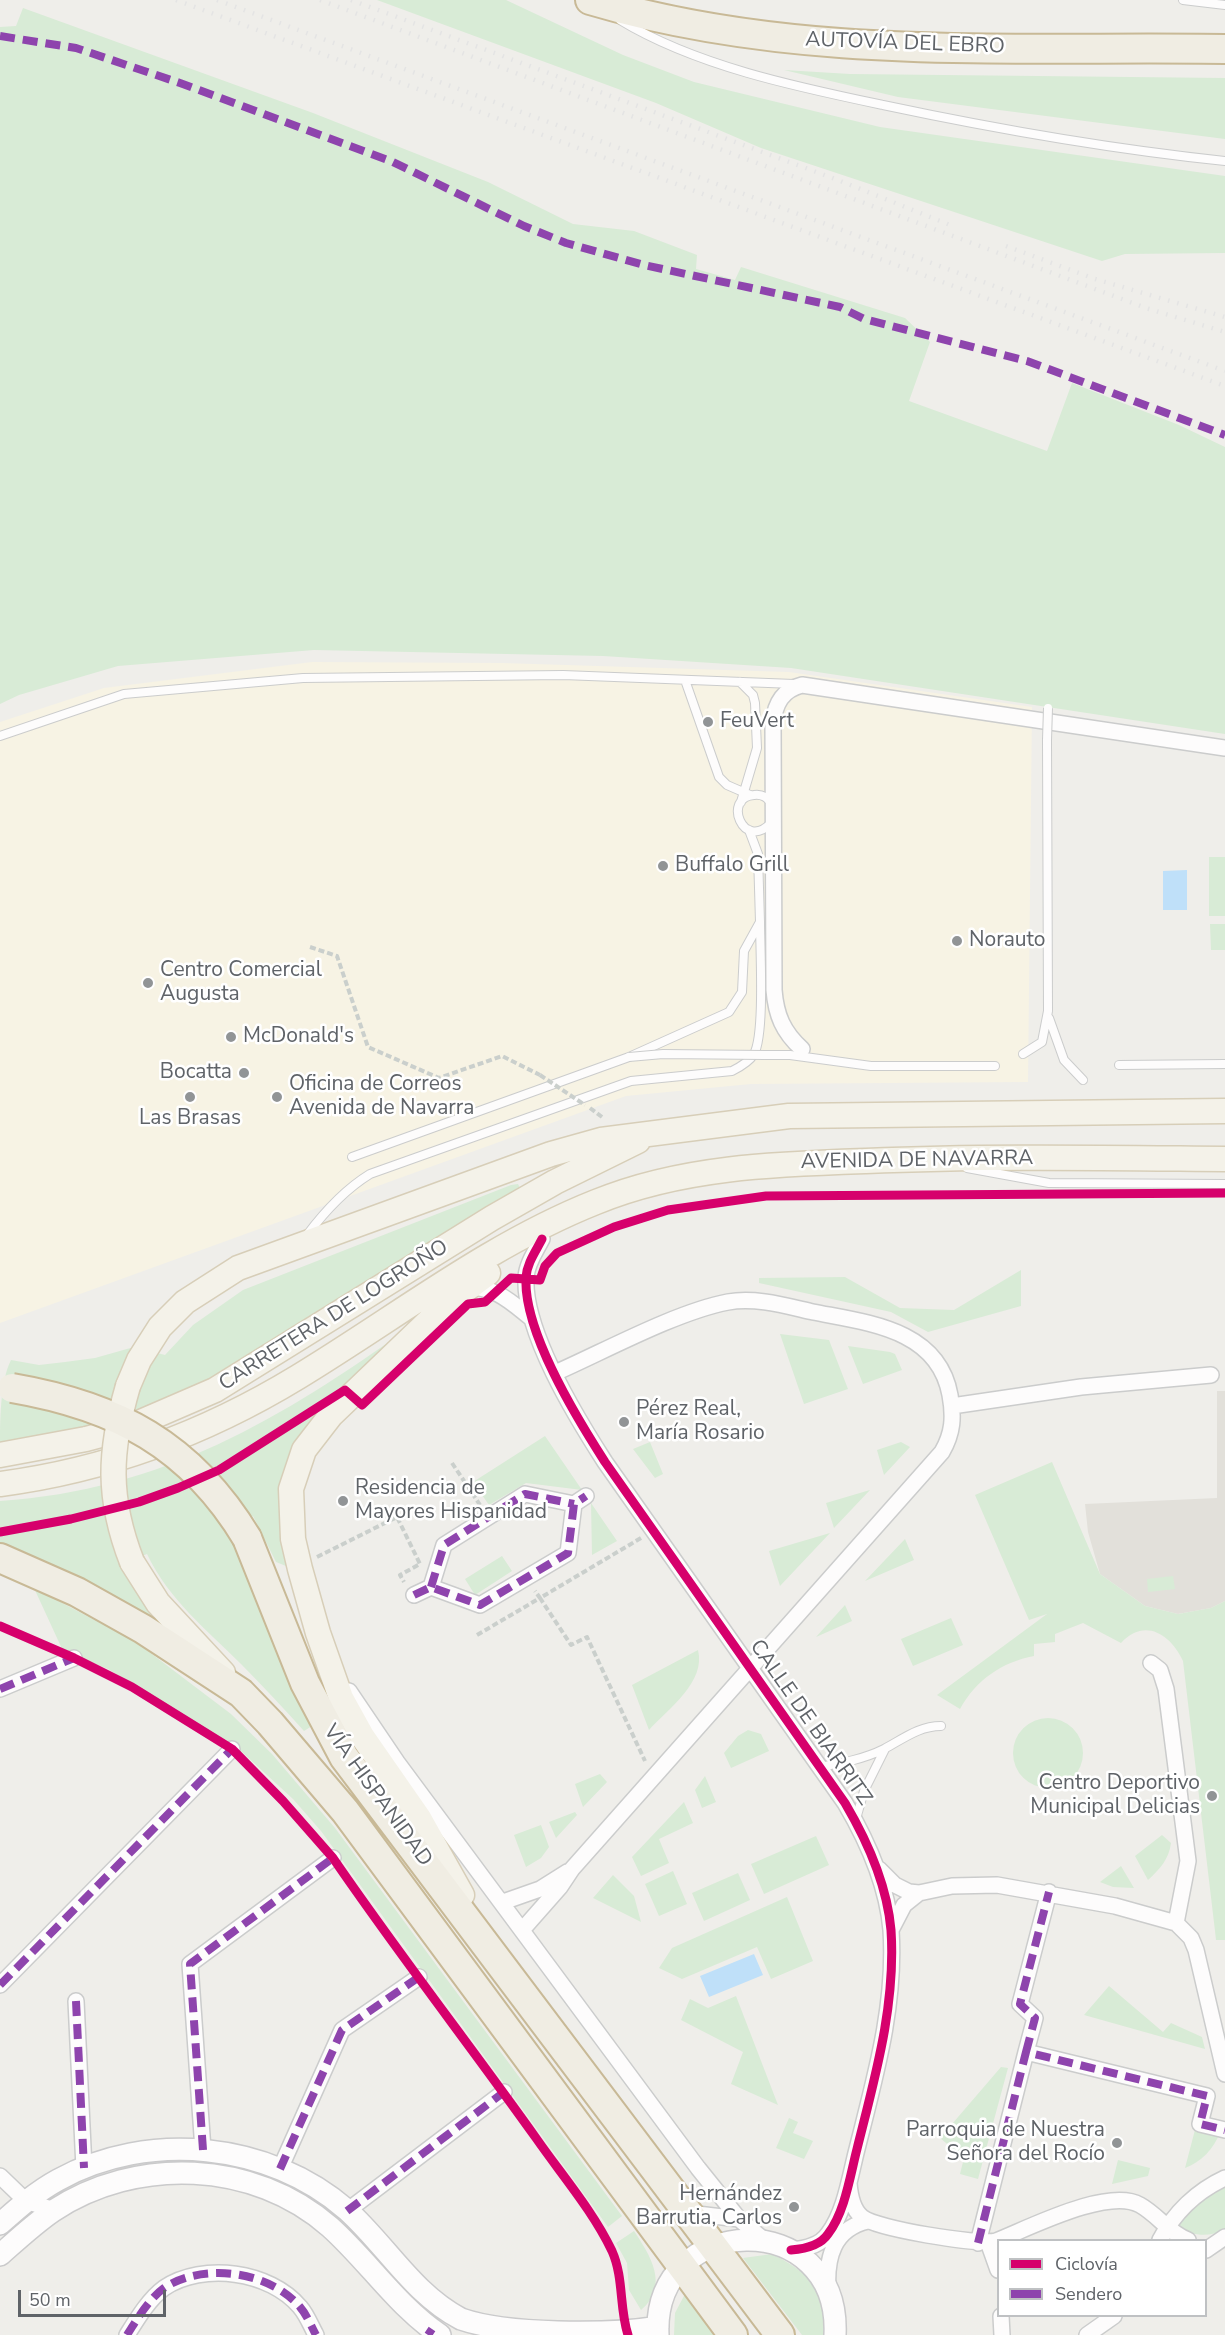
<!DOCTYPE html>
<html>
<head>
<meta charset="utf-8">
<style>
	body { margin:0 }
	#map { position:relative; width:1225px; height:2335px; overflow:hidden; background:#efeeea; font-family:"Nunito Sans",sans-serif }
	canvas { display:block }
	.legend { position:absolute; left:997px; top:2239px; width:210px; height:78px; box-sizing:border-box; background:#fff; border:2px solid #bfc1c3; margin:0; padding:8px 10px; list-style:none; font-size:18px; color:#5f6368 }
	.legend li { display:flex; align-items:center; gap:12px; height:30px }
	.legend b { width:30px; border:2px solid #bfc1c3 }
	.scale { position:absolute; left:18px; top:2290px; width:148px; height:27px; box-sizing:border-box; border:3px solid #5f6368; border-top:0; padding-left:8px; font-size:18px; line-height:21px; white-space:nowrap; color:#5f6368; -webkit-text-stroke:4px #fff; paint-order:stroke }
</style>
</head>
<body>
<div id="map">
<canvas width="1225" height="2335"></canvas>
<ul class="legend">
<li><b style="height:8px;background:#d6006c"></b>Ciclovía</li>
<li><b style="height:8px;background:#8e44ad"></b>Sendero</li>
</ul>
<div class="scale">50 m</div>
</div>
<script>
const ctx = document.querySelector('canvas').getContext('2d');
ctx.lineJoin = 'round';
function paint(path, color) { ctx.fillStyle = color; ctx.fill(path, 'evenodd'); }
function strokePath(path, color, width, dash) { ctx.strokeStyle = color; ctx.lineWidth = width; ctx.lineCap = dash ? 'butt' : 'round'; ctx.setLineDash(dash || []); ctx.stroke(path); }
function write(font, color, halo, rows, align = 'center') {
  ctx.font = font + ' "Nunito Sans",sans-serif'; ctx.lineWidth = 5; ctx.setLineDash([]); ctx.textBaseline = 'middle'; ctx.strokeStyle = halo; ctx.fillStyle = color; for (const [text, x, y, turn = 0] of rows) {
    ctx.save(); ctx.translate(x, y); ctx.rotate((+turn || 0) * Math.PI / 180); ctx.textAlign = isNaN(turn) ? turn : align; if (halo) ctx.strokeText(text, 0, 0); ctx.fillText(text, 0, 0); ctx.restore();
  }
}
paint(new Path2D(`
	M312 662 502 663 789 672 1032 707 1028 1082 751 1084 626 1096 0 1323V722L104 688Z`), '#f7f3e4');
paint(new Path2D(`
	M1217 1391H1225V1601L1211 1608 1178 1614 1145 1606 1100 1574 1088 1532 1085 1504 1217 1498Z`), '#e2e0da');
paint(new Path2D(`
	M377 0H506L623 55 694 82 880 127 1225 176V253L1125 254 1102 261 761 148 656 103Z
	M23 8 313 113 488 182 573 224 634 231 697 255 696 269 735 280 741 267 905 318 930 342 909 401 1047 451 1072 383 1179 425 1225 447V734L791 668 603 656 314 650 118 666 19 695 0 704V27L16 26Z
	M784 70 850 74 1225 78V139L898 97Z
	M1209 857H1225V916H1209Z
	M1210 924H1225V950H1211Z
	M518 1184 520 1188 178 1403 0 1450C0 1422 0 1381 11 1360L39 1365 65 1362 95 1358 134 1347 165 1355 193 1325 243 1290 511 1185Z
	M1021 1270V1306L928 1332 891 1312 759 1283V1278L845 1277 900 1308 954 1310Z
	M410 1327 309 1437 292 1564 286 1566 276 1562 253 1516 229 1534 247 1567 312 1726 304 1731C284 1709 263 1686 241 1664 206 1629 169 1600 147 1554L124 1563 170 1632 89 1582 0 1547V1501C163 1490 281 1419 410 1327Z
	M780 1334 829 1340 848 1389 804 1404Z
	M848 1346 890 1352 895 1354 902 1370 863 1384Z
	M545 1436 582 1490 526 1483 489 1505 473 1482Z
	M650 1442 663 1474 655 1478 633 1449Z
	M901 1442 910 1447 884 1475 877 1450Z
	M1052 1462 1100 1574 1145 1606 1178 1614 1211 1608 1225 1601V1940H1216L1215 1931 1183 1661C1171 1635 1145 1617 1121 1643L1083 1623 1055 1634V1642L1034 1644V1656C1002 1662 976 1680 960 1709L937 1695 1047 1614 1029 1620 975 1495Z
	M870 1490 834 1528 826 1503Z
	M591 1503 617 1541 592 1555Z
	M830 1533 780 1586 769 1551Z
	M905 1539 914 1560 865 1581Z
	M502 1556 512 1571 475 1595 465 1579Z
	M1173 1576 1175 1589 1148 1592 1147 1579Z
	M34 1588 136 1642 231 1714 272 1754 335 1828 622 2216 608 2227 321 1831 293 1799 242 1752 108 1669 63 1651Z
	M845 1605 852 1621 816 1637Z
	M951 1618 963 1645 913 1666 901 1639Z
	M698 1650C706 1682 669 1708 649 1730L632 1685Z
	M1013 1753a35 35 0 1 1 70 0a35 35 0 1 1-70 0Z
	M748 1730 761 1734 769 1751 731 1768 724 1753 738 1736Z
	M600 1774 607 1782 583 1807 575 1784Z
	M705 1776 716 1802 702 1808 695 1790Z
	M684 1802 693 1823 659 1839 669 1863 641 1876 632 1857Z
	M575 1812 577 1815 556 1838 549 1822Z
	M541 1825 549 1847 541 1858 526 1867 514 1835Z
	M1162 1835 1171 1843C1169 1859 1160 1869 1148 1880L1135 1856Z
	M816 1836 829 1865 764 1894 751 1864Z
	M1121 1866 1134 1888 1113 1887 1100 1882Z
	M673 1871 687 1904 659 1916 645 1884Z
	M738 1873 750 1900 704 1921 692 1893Z
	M613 1875 634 1896 641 1922 593 1898Z
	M787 1897 813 1961 771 1979 757 1947 682 1979 659 1968 672 1948Z
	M1109 1986 1163 2032 1171 2023 1202 2037 1205 2049 1084 2015Z
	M736 1996 778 2105 731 2084 743 2052 681 2020 690 1999 708 2008Z
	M1001 2067 1008 2068 978 2179 960 2174 964 2158 940 2138Z
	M789 2118 798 2122 793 2133 813 2141 804 2159 776 2148Z
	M1196 2126 1220 2132C1214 2149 1201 2162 1185 2168Z
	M1118 2160 1150 2168 1148 2176 1112 2184Z
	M1225 2185V2229C1209 2238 1193 2236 1178 2227L1188 2212Z
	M634 2231C650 2255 670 2286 641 2310L629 2290 627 2263 616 2243Z
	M772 2254C790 2263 814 2277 821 2297 825 2308 824 2323 826 2335H802L743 2258Z
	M685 2294 715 2335H674L675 2313Z`), '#d8ebd6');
paint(new Path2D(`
	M1187 870V910H1163V871Z
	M754 1954 763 1975 709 1997 700 1976Z`), '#bfe0f9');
const lane = new Path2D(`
	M1183 0 1225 5
	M620 20C696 66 797 87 883 105 996 129 1110 149 1225 161
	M685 680 719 777 727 785 750 795
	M740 682 753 695 755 703 757 748 741 802
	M0 736 124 694 303 678 563 675 794 684
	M771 803C767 797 761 794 754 795 722 797 743 852 771 823
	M1049 1018 1064 1060 1083 1080
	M1023 1054 1042 1042 1048 1011 1047 740
	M765 1055H790L871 1066H995
	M1119 1065 1225 1064
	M352 1157 629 1057 729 1012 742 992 744 951 760 922 758 854 749 830
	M967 1168 1049 1183 1225 1184
	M307 1235C325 1211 344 1190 370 1174L631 1081 732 1071C740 1067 749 1062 754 1054 765 1034 760 949 760 922
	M820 1767C842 1763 864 1759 884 1749 903 1739 919 1726 941 1726
	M856 1819 864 1791 885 1749`);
const street = new Path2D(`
	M802 1049C783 1032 776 1015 774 990L773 723C775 704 782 690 802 685L1225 748
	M542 1239C536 1251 527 1263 526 1277 523 1331 576 1417 605 1462L845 1803C868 1842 887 1884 891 1930 896 2005 875 2077 857 2149 850 2176 845 2212 828 2234 820 2246 804 2249 791 2250
	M468 1288C494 1285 512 1303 531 1318
	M952 1406 1081 1387 1211 1375
	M431 1587 444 1545 525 1494 574 1504
	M414 1595 431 1587 480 1605 568 1553 574 1504 586 1496
	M1151 1663 1160 1670 1166 1689 1188 1861 1176 1923
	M0 1689 74 1658
	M349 1691 397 1762 698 2168 739 2219 764 2240
	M879 1869 895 1885 909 1892 919 1893 952 1886 997 1885 1115 1906 1176 1923 1191 1938 1196 1950 1225 2074
	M503 1902 540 1889 567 1872
	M523 1929 560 1887 572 1869 942 1452C953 1433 954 1417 950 1395 938 1329 868 1323 813 1312 786 1306 756 1297 728 1302 676 1312 605 1351 555 1373
	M891 1930 904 1905 919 1893
	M0 1985 232 1749
	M76 2001 84 2168
	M1026 2052 1035 2018 1020 2004 1049 1892
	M203 2150 190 1964 333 1858
	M280 2169 342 2030 419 1977
	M0 2176 26 2201 54 2210
	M849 2183C850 2195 852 2209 862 2217 877 2229 977 2245 996 2241 1029 2228 1108 2187 1140 2205 1158 2215 1169 2233 1188 2240
	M347 2211 504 2092
	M689 2213 739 2219
	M1160 2240C1174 2213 1197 2191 1225 2178
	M988 2242 998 2270
	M978 2243 1026 2052 1207 2096 1200 2124 1225 2130
	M1206 2250 1225 2237
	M828 2290C826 2258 833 2229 868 2221
	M1001 2316 1002 2335
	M127 2335C137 2319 149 2299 164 2288 203 2262 270 2271 300 2307 307 2315 311 2326 316 2335
	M1087 2335 1114 2316`);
const secondary = new Path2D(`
	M0 2224C18 2208 36 2192 58 2180 148 2130 269 2142 347 2210 386 2245 413 2294 461 2319 507 2335 608 2335 658 2327
	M0 2255C17 2240 34 2224 53 2211 136 2156 254 2160 330 2227 368 2261 397 2306 440 2335
	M658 2335C652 2211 841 2206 835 2335`);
const primary = new Path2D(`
	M128 1386 139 1360 160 1327 185 1302 238 1268 551 1154 601 1140 789 1116 1225 1111
	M0 1455 86 1439 127 1428 215 1390 492 1218 555 1182 638 1141
	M0 1484C108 1470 206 1433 298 1377 397 1317 488 1245 596 1202 681 1167 775 1164 866 1161 986 1156 1105 1158 1225 1159
	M132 1562 158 1603 223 1673
	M462 1895 419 1818 362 1736 341 1698 318 1633 300 1569 293 1539 291 1489 304 1450 331 1415 449 1302 488 1273`);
const highway = new Path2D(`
	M590 0C798 62 1011 46 1225 49
	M247 1538 305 1683 344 1757 780 2335
	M0 1558 77 1592 143 1629 241 1693 270 1723 345 1811 733 2335`);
strokePath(lane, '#cbcccc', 10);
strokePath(street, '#cbcccc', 18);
strokePath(secondary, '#cacacb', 24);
strokePath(primary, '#d7ceb8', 27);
strokePath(highway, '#c8b996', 32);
strokePath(new Path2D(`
	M310 947 337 956 368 1047 439 1078 502 1056 540 1075
	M590 1108 602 1117
	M452 1463 480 1505
	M222 1468 299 1419
	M136 1503 180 1487
	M0 1532 97 1513
	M641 1538 540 1598 571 1645 587 1637 645 1761
	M317 1557 397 1517 420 1564 400 1575 404 1582
	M477 1635 540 1598 535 1591`), '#cacfcc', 4, [6, 3]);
strokePath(lane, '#fdfcfc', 8);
strokePath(street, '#fdfcfc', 15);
strokePath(secondary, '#fdfcfc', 21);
strokePath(primary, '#f4f2e9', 24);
strokePath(highway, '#f0ede3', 28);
strokePath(new Path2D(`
	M176 0 1225 386
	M217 0 1225 371
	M320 0 1146 308 1225 332
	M351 0 838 180 955 227
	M1006 246 1095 279 1225 317`), '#e4e4e4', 4.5, [1.5, 8]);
const laneBridge = new Path2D(`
	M1047 740 1048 708
	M629 1057 663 1054 765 1055`);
const primaryBridge = new Path2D(`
	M128 1386C109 1451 107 1498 132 1562`);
const highwayBridge = new Path2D(`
	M12 1388C117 1406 191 1445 247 1538`);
strokePath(laneBridge, '#cbcccc', 10, []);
strokePath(primaryBridge, '#d7ceb8', 27, []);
strokePath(highwayBridge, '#c8b996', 32, []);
strokePath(new Path2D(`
	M540 1075 585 1105`), '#cacfcc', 4, [6, 3]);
strokePath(laneBridge, '#fdfcfc', 8);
strokePath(primaryBridge, '#f4f2e9', 24);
strokePath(highwayBridge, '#f0ede3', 28);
strokePath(new Path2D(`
	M0 36 76 48 180 83 393 162 524 226 566 243 644 265 840 307 864 319 1027 361 1225 435
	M431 1587 444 1545 525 1494 574 1504
	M414 1595 431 1587 480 1605 568 1553 574 1504 586 1496
	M0 1689 74 1658
	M0 1985 232 1749
	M76 2001 84 2168
	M1026 2052 1035 2018 1020 2004 1049 1892
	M203 2150 190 1964 333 1858
	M280 2169 342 2030 419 1977
	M347 2211 504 2092
	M978 2243 1026 2052 1207 2096 1200 2124 1225 2130
	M127 2335C137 2319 149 2299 164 2288 203 2262 270 2271 300 2307 307 2315 311 2326 316 2335
	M428 2335 432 2329`), '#8e44ad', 8, [15, 8]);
strokePath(new Path2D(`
	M542 1239C536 1251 527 1263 526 1277 523 1331 576 1417 605 1462L845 1803C868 1842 887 1884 891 1930 896 2005 875 2077 857 2149 850 2176 845 2212 828 2234 820 2246 804 2249 791 2250
	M0 1532 71 1519 139 1502 178 1488 219 1470 345 1390 362 1405 468 1304 485 1302 511 1278 540 1280 545 1266 557 1253 614 1227 668 1210 766 1196 1225 1193
	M0 1626 74 1658 132 1687 232 1749 283 1801 333 1858C398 1953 469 2044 536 2138 561 2174 593 2211 612 2251 624 2278 619 2307 628 2335`), '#d6006c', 9);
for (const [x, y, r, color] of [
	[708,722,6,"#919496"],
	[663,866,6,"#919496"],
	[957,941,6,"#919496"],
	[148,983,6,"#919496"],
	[231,1037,6,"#919496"],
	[244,1073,6,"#919496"],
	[190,1097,6,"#919496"],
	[277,1097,6,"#919496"],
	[624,1422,6,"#919496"],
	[343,1501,6,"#919496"],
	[1212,1796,6,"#919496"],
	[1117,2143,6,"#919496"],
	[794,2207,6,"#919496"]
]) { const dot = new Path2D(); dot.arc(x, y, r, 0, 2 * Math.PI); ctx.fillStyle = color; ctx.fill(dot); strokePath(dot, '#fff', 2); }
write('21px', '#5f6368', '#fff', [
	["AUTOVÍA DEL EBRO",905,44,2],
	["AVENIDA DE NAVARRA",917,1161,-1],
	["CARRETERA DE LOGROÑO",334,1316,-32],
	["CALLE DE BIARRITZ",810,1723,55],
	["VÍA HISPANIDAD",377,1796,54]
]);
write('21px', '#5f6368', '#fff', [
	["FeuVert",720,722],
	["Buffalo Grill",675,866],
	["Norauto",969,941],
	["Centro Comercial",160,971],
	["Augusta",160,995],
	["McDonald's",243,1037],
	["Bocatta",232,1073,"right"],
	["Oficina de Correos",289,1085],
	["Avenida de Navarra",289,1109],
	["Las Brasas",190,1119,"center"],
	["Pérez Real,",636,1410],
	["María Rosario",636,1434],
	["Residencia de",355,1489],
	["Mayores Hispanidad",355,1513],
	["Centro Deportivo",1200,1784,"right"],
	["Municipal Delicias",1200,1808,"right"],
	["Parroquia de Nuestra",1105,2131,"right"],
	["Señora del Rocío",1105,2155,"right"],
	["Hernández",782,2195,"right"],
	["Barrutia, Carlos",782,2219,"right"]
], 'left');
</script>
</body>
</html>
